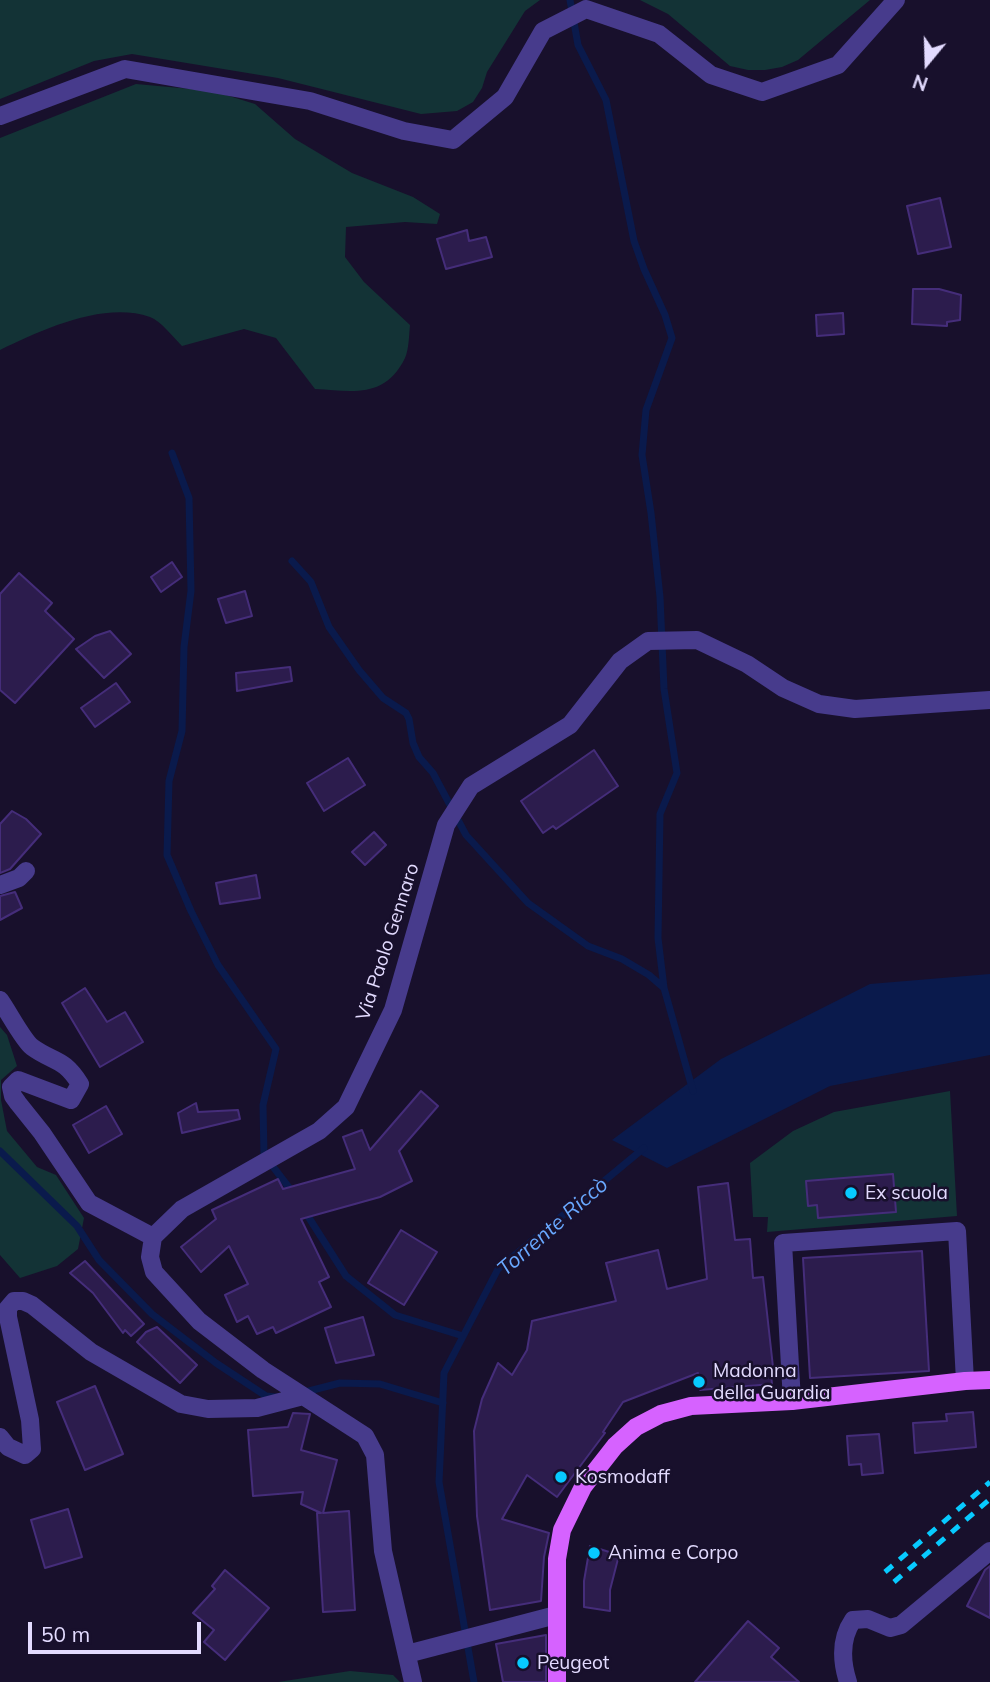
<!DOCTYPE html>
<html>
<head>
<meta charset="utf-8">
<style>
	body { margin:0 }
	#map { position:relative; width:990px; height:1682px; overflow:hidden; background:#18102c; font-family:Mulish,sans-serif }
	canvas { display:block }
	.north { position:absolute; left:892px; top:28px; width:70px; height:70px; -webkit-text-stroke:5px #18102c; paint-order:stroke; rotate:199deg; font-size:19px; font-weight:700; line-height:28px; text-align:center; color:#e3dbff }
	.north::after { content:''; display:block; margin:auto; width:24px; height:32px; background:#e3dbff; clip-path:polygon(50% 0,100% 100%,50% 72%,0 100%) }
	.scale { position:absolute; left:28px; top:1622px; width:173px; height:32px; box-sizing:border-box; border:4px solid #e3dbff; border-top:0; padding-left:9px; font-size:21px; line-height:24px; white-space:nowrap; color:#e3dbff; -webkit-text-stroke:5px #18102c; paint-order:stroke }
</style>
</head>
<body>
<div id="map">
<canvas width="990" height="1682"></canvas>
<div class="north">N</div>
<div class="scale">50 m</div>
</div>
<script>
const ctx = document.querySelector('canvas').getContext('2d');
ctx.lineJoin = 'round';
function paint(path, color) { ctx.fillStyle = color; ctx.fill(path, 'evenodd'); }
function strokePath(path, color, width, dash) { ctx.strokeStyle = color; ctx.lineWidth = width; ctx.lineCap = dash ? 'butt' : 'round'; ctx.setLineDash(dash || []); ctx.stroke(path); }
function write(font, color, halo, rows, align = 'center') {
  ctx.font = font + ' Mulish,sans-serif'; ctx.lineWidth = 5; ctx.setLineDash([]); ctx.textBaseline = 'middle'; ctx.strokeStyle = halo; ctx.fillStyle = color; for (const [text, x, y, turn = 0] of rows) {
    ctx.save(); ctx.translate(x, y); ctx.rotate((+turn || 0) * Math.PI / 180); ctx.textAlign = isNaN(turn) ? turn : align; if (halo) ctx.strokeText(text, 0, 0); ctx.fillText(text, 0, 0); ctx.restore();
  }
}
paint(new Path2D(`
	M0 0H540L525 11 487 72 482 88 473 102 457 111 421 114 278 78 132 54 94 61 0 99Z
	M640 0H870L798 60 782 67 765 70H748L730 66 668 14Z
	M136 84 213 91 255 104 295 139 352 173 413 197 440 214 437 224 405 222 346 227 345 257 364 282 410 325C409 335 409 349 405 358 385 399 353 391 315 389L276 338 244 329 182 346C173 337 161 321 150 317 103 301 42 330 0 350V138Z
	M0 1027 7 1035 17 1066 1 1080V1100L7 1131 37 1167 56 1175 84 1218 78 1249 57 1266 20 1278 0 1255Z
	M950 1091 957 1216 767 1232 768 1217H753L750 1163 793 1131 834 1112Z
	M350 1671 393 1675 400 1682H278Z`), '#133336');
paint(new Path2D(`
	M990 974V1055L830 1086 667 1168 612 1140 721 1059 870 984Z`), '#0a1a4c');
strokePath(new Path2D(`
	M570 0 578 45 606 100 634 241 644 269 665 315 672 338 646 410 642 455 651 513 660 597 664 689 677 773 660 814 658 938 664 988 693 1091
	M172 453 189 498 191 591 184 647 182 731 169 781 167 855 191 911 218 965 276 1049 263 1105 264 1155 294 1194
	M292 561 311 582 329 627 359 670 383 698 406 713 409 719 413 743 419 757 433 773 466 835 528 903 588 946 622 959 649 975 664 988
	M0 1151 77 1226 99 1260 152 1314 216 1363 266 1396 276 1397
	M304 1210 346 1276 395 1315 463 1336
	M305 1392 340 1383 380 1384 443 1403
	M474 1682 439 1482 444 1373 498 1269 644 1148`), '#0a1a4c', 7);
const building = new Path2D(`
	M940 198 951 247 918 254 907 206Z
	M467 230 469 241 486 237 492 257 446 269 437 239Z
	M913 289H939L961 295 960 320 947 322V326L912 324Z
	M843 313 844 334 817 336 816 315Z
	M172 562 182 577 161 592 151 577Z
	M19 573 52 603 45 611 74 639 15 703 0 690V594Z
	M245 591 252 616 226 623 218 599Z
	M110 631 131 654 104 678 76 649 95 636Z
	M290 667 292 681 237 691 236 673Z
	M116 683 130 702 95 727 81 708Z
	M594 750 618 786 556 829 553 826 543 833 521 801Z
	M348 758 365 785 324 811 307 783Z
	M12 811 26 819 41 834 10 869 0 873V824Z
	M374 832 386 845 365 865 352 852Z
	M256 875 260 898 220 904 216 883Z
	M15 892 22 908 0 920V896Z
	M85 988 107 1022 125 1012 143 1042 100 1067 62 1003Z
	M421 1091 438 1106 399 1151 412 1181 380 1197 301 1219 329 1277 319 1282 331 1307 276 1333 273 1327 257 1334 248 1316 237 1322 225 1295 248 1284 229 1246 201 1272 181 1247 216 1219 212 1210 278 1179 283 1189 355 1169 343 1137 362 1130 370 1150Z
	M196 1103 198 1112 238 1110 240 1119 182 1133 178 1113Z
	M106 1106 122 1134 89 1153 73 1125Z
	M893 1174 896 1212 818 1218 817 1205 808 1206 806 1181Z
	M728 1183 735 1240 750 1239 753 1278 763 1277 773 1367 770 1366 772 1384 700 1390 698 1373 623 1402 603 1432 605 1433 557 1497 527 1475 502 1519 549 1533 544 1557 541 1601 490 1610 477 1516 474 1431 482 1399 498 1363 512 1375 527 1350 532 1321 616 1301 606 1263 658 1250 667 1289 707 1279 698 1187Z
	M401 1230 437 1252 404 1305 368 1283Z
	M922 1251 929 1371 810 1378 803 1258Z
	M85 1261 144 1324 131 1336 125 1330 123 1333 93 1293 70 1273Z
	M363 1317 374 1355 336 1363 325 1328Z
	M157 1327 197 1365 180 1383 137 1342 146 1332Z
	M95 1386 123 1454 85 1470 57 1402Z
	M973 1412 976 1447 915 1453 913 1423 947 1421 946 1414Z
	M293 1413 310 1414 301 1450 337 1460 323 1513 349 1511 355 1610 323 1612 317 1513H321L301 1504 303 1492 253 1496 248 1430 288 1427Z
	M879 1434 883 1473 862 1475 861 1464 849 1465 847 1436Z
	M68 1509 82 1557 45 1568 31 1520Z
	M590 1546 619 1555 610 1590V1611L584 1607V1581Z
	M990 1566V1618L967 1606 985 1570Z
	M225 1570 269 1608 225 1660 204 1642 214 1630 193 1613 215 1589 212 1586Z
	M748 1621 779 1648 771 1657 799 1682H695Z
	M546 1635V1682H503L496 1644Z`);
paint(building, '#2c1c4d');
strokePath(building, '#452d7a', 2);
strokePath(new Path2D(`
	M0 116 125 69 310 101 404 131 453 140 505 97 543 31 586 9 659 34 711 75 762 92 838 65 896 0
	M0 885 19 878 26 871
	M0 1000C8 1011 23 1040 32 1047 54 1063 63 1057 80 1084L71 1100 18 1080 11 1087 13 1096 18 1103 42 1133 89 1203 153 1237
	M792 1401 783 1243 957 1231 965 1381
	M0 1437 8 1447 25 1455 32 1449 30 1420 8 1317V1308L14 1301H23L32 1305 91 1352 181 1404 208 1409 257 1408 303 1396
	M407 1654 556 1615
	M413 1682 383 1551 375 1455 365 1436 263 1370 199 1321 154 1272 150 1257 153 1237 182 1209 319 1131 346 1107 393 1010 446 825 471 786 570 725 620 661 648 641 697 640 747 664 783 688 819 704 855 709 990 700
	M848 1682C841 1660 840 1639 853 1620L868 1619 890 1628 901 1625 990 1551`), '#473b8c', 18);
strokePath(new Path2D(`
	M557 1682V1559L562 1530 583 1487 615 1446 636 1427 661 1414 691 1406 792 1401 965 1381 990 1380`), '#d662ff', 18);
strokePath(new Path2D(`
	M885 1572 990 1482
	M894 1582 990 1499`), '#07caff', 5, [10, 9]);
for (const [x, y, r, color] of [
	[851,1193,7,"#07caff"],
	[699,1382,7,"#07caff"],
	[561,1477,7,"#07caff"],
	[594,1553,7,"#07caff"],
	[523,1663,7,"#07caff"]
]) { const dot = new Path2D(); dot.arc(x, y, r, 0, 2 * Math.PI); ctx.fillStyle = color; ctx.fill(dot); strokePath(dot, '#18102c', 2.5); }
write('19px', '#e3dbff', '#18102c', [
	["Via Paolo Gennaro",388,942,-72]
]);
write('19px', '#e3dbff', '#18102c', [
	["Ex scuola",865,1193],
	["Madonna",713,1371],
	["della Guardia",713,1393],
	["Kosmodaff",575,1477],
	["Anima e Corpo",608,1553],
	["Peugeot",537,1663]
], 'left');
write('italic 21px', '#69a8ff', '#18102c', [
	["Torrente Riccò",553,1227,-41]
]);
</script>
</body>
</html>
